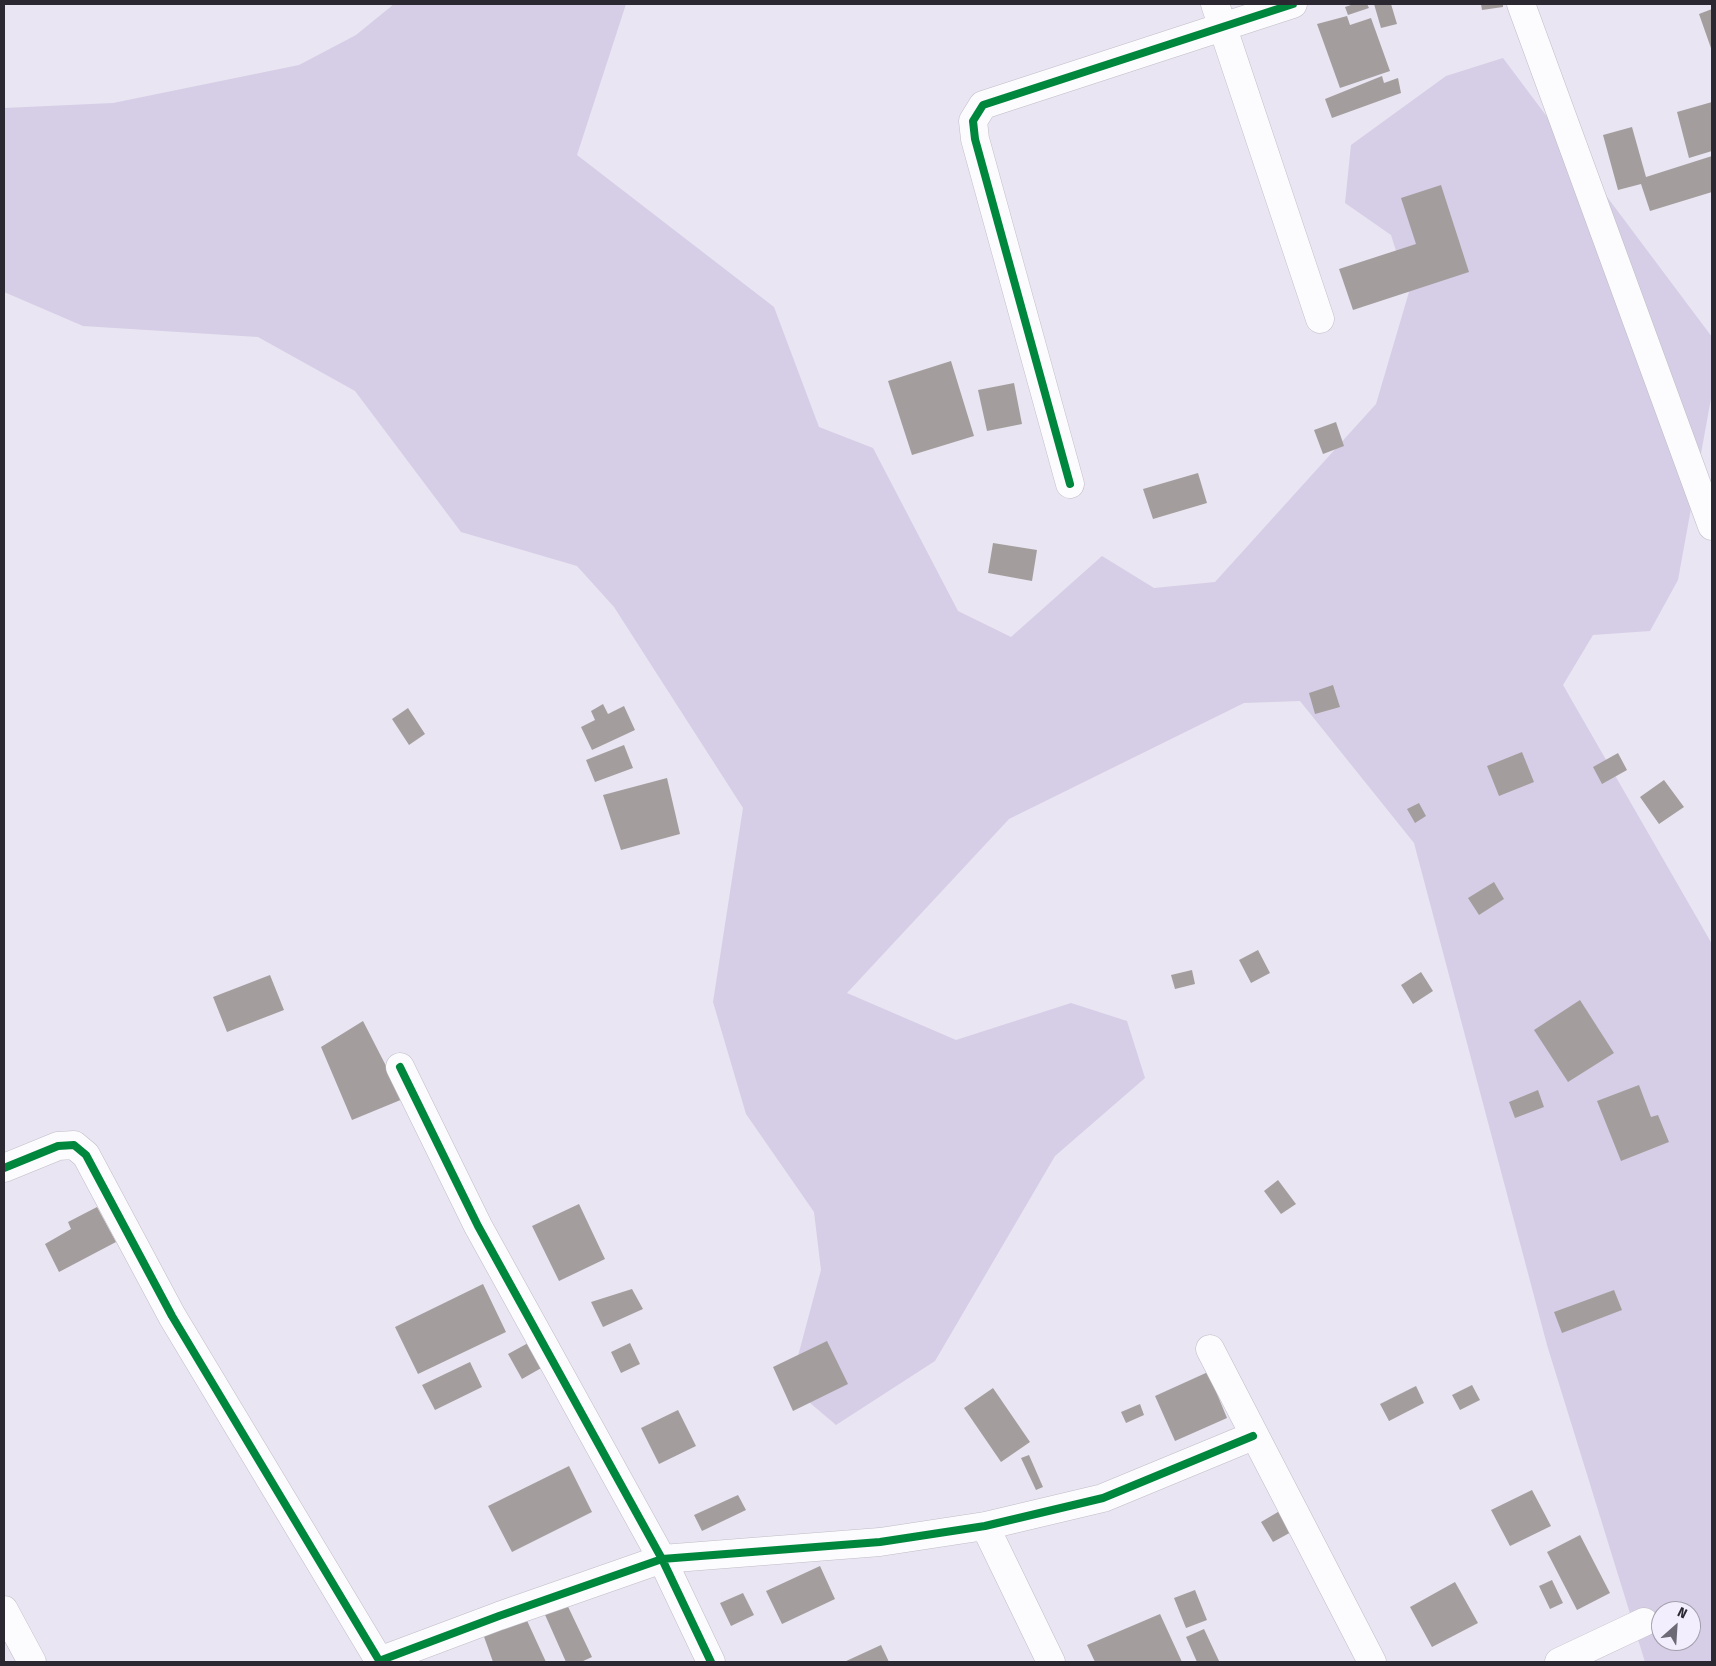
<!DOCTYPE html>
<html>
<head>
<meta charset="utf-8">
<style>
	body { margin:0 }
	#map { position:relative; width:1716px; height:1666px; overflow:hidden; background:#e9e5f2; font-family:"Fira Sans Condensed",sans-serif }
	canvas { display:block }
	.frame { position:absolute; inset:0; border:5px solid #2b2832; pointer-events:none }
	.north { position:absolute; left:1651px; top:1601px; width:50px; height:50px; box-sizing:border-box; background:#f3eefd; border:1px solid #a39fac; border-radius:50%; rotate:26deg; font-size:14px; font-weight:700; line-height:20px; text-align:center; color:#2b2832 }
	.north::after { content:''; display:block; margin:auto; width:18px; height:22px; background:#6e6a75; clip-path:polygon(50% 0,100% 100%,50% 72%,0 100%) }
</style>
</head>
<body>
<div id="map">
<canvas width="1716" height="1666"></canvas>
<div class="frame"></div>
<div class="north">N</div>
</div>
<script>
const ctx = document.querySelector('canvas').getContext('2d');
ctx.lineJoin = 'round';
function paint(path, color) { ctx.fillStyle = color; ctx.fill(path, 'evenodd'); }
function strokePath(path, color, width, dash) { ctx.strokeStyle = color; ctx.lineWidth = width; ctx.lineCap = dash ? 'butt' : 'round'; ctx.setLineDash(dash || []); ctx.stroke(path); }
paint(new Path2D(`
	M394 4H626L577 155 774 307 819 427 873 448 958 611 1011 637 1102 556 1154 588 1215 582 1376 404 1409 292 1391 235 1345 203 1351 145 1446 76 1503 58 1712 337V393L1678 580 1650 631 1593 635 1563 685 1712 944V1662H1645L1547 1345 1414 843 1300 701 1244 703 1009 819 847 993 956 1040 1071 1003 1127 1021 1145 1078 1055 1156 935 1361 836 1425 790 1386 821 1270 814 1212 746 1114 713 1002 743 808 614 607 577 566 461 532 355 391 258 337 83 326 4 292V108L113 103 299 65 356 35ZM1661 1611H1691V1641H1661Z`), '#d6cee6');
paint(new Path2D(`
	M1354 4H1367L1369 8 1348 15 1345 7Z
	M1374 4H1391L1397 24 1381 28Z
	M1481 4H1503V7L1482 10Z
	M1712 9V51L1699 14Z
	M1347 16 1350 25 1371 18 1390 71 1340 88 1317 24Z
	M1382 76 1384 83 1398 78 1401 93 1332 118 1325 99Z
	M1712 102V151L1689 158 1677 112Z
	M1632 127 1646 177 1712 156V192L1650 211 1641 184 1618 190 1603 135Z
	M1441 185 1469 272 1353 310 1339 269 1416 244 1401 198Z
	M951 361 974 436 912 455 888 381Z
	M1014 383 1022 424 987 431 978 390Z
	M1336 422 1344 446 1323 454 1314 430Z
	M1198 473 1207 503 1153 519 1143 489Z
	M993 543 1037 550 1032 581 988 573Z
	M1333 685 1340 707 1315 714 1309 693Z
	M603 704 608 714 624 706 635 730 592 750 581 727 595 720 591 711Z
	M408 708 425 734 409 745 392 719Z
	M624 745 633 768 595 782 586 760Z
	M1522 752 1534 782 1499 796 1487 766Z
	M1618 753 1627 770 1602 784 1593 767Z
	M667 778 680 834 621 850 603 795Z
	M1664 780 1684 807 1659 824 1640 797Z
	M1419 803 1426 816 1415 823 1407 809Z
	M1494 882 1504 899 1479 915 1468 898Z
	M1258 950 1270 973 1251 983 1239 960Z
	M1192 970 1195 984 1175 989 1171 975Z
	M1421 972 1433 991 1413 1004 1401 985Z
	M270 975 284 1010 227 1032 213 997Z
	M1580 1000 1614 1053 1568 1082 1534 1030Z
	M363 1021 403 1099 352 1120 321 1047Z
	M1639 1085 1651 1117 1658 1115 1669 1142 1621 1161 1597 1101Z
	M1538 1090 1544 1107 1515 1118 1509 1102Z
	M1278 1180 1296 1204 1281 1214 1264 1191Z
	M579 1204 605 1259 559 1281 532 1226Z
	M97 1207 116 1242 59 1272 45 1244 71 1229 68 1222Z
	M483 1284 506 1332 418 1374 395 1327Z
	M632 1289 643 1309 603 1327 591 1302Z
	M1614 1290 1622 1310 1562 1333 1554 1312Z
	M827 1341 848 1384 793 1411 773 1367Z
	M530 1342 543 1367 522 1379 508 1354Z
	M630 1343 640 1364 621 1373 611 1352Z
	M470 1362 482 1387 435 1410 422 1385Z
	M1208 1372 1227 1418 1175 1441 1155 1396Z
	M1472 1385 1480 1400 1460 1410 1452 1395Z
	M1416 1386 1424 1403 1389 1421 1380 1404Z
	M993 1388 1030 1442 1001 1462 964 1408Z
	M1140 1404 1144 1415 1126 1423 1121 1412Z
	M678 1410 696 1446 659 1464 641 1428Z
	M1029 1455 1043 1487 1036 1490 1021 1458Z
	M569 1466 592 1512 512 1552 488 1506Z
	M1532 1490 1551 1526 1510 1546 1491 1510Z
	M738 1495 746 1510 702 1531 694 1515Z
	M1283 1509 1295 1530 1273 1542 1261 1522Z
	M1580 1535 1610 1593 1577 1610 1547 1552Z
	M820 1566 835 1599 782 1624 766 1591Z
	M1552 1580 1563 1603 1550 1609 1539 1586Z
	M1455 1582 1478 1623 1432 1647 1410 1607Z
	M1195 1590 1207 1620 1186 1628 1174 1598Z
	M743 1593 754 1615 731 1626 720 1603Z
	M563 1596 592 1657 581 1662H566L542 1608Z
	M524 1614 546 1662H493L482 1631Z
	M1160 1614 1182 1662H1095L1087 1645Z
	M1204 1629 1219 1661 1217 1662H1197L1186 1637Z
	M881 1645 889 1662H844Z`), '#a39e9d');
const minor = new Path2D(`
	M1215 4 1320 319
	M1521 4 1712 526
	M1070 484 975 139 973 121 983 105 1293 4
	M400 1067 478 1226 662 1559 711 1662
	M4 1168 58 1146 74 1145 86 1155 172 1316 380 1662
	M1210 1349 1372 1662
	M985 1526 1051 1662
	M4 1610 32 1662
	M379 1661 499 1616 662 1559 880 1542 985 1526 1103 1498 1253 1436
	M1559 1662 1644 1622`);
strokePath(minor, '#c0bcc7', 29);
strokePath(minor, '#fcfbfd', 28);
strokePath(new Path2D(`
	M1070 484 975 139 973 121 983 105 1293 4
	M400 1067 478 1226 662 1559 711 1662
	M4 1168 58 1146 74 1145 86 1155 172 1316 380 1662
	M379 1661 499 1616 662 1559 880 1542 985 1526 1103 1498 1253 1436`), '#00873e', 8);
</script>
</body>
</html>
